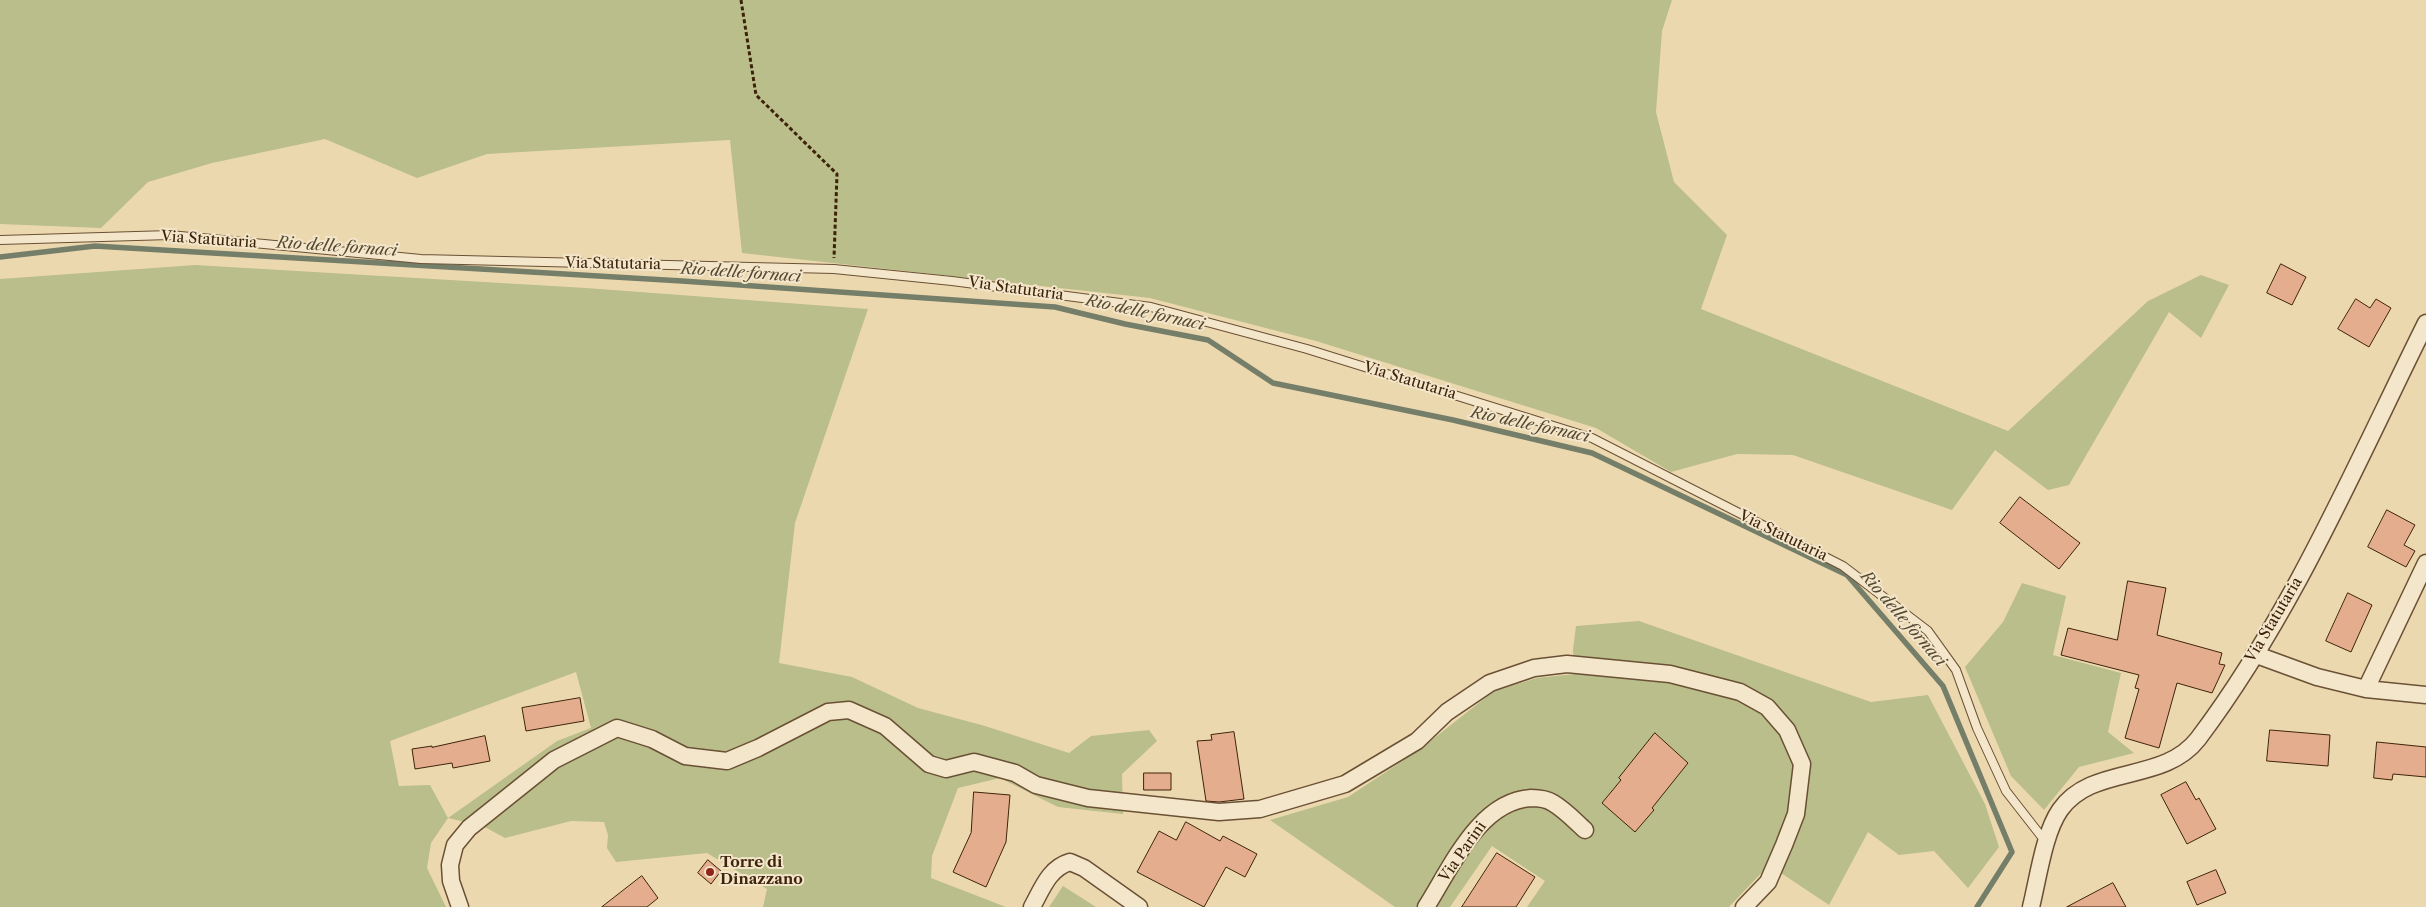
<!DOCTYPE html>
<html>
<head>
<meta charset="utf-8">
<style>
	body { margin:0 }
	canvas { display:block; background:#ecd8af }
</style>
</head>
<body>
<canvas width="2426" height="907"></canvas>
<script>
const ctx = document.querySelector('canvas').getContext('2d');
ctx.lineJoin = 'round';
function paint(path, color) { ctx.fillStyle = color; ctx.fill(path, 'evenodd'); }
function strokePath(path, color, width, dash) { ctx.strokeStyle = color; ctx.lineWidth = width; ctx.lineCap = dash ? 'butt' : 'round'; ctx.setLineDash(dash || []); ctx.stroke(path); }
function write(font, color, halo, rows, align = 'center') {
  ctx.font = font + ' "Libre Caslon Text",serif'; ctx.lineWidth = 4; ctx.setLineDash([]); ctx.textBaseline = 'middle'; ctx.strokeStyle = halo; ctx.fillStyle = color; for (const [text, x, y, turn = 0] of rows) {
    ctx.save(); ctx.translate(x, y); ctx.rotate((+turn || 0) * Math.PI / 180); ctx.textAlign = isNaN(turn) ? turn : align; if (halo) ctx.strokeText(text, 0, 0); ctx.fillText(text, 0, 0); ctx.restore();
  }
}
paint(new Path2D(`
	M0 0H1672L1662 31 1656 112 1674 182 1727 235 1701 309 2008 431 2148 301 2201 275 2229 285 2201 338 2169 312 2069 485 2048 490 1995 450 1952 510 1793 455 1737 454 1671 472 1596 428 1316 341 1150 298 742 253 730 140 487 154 417 178 325 139 212 163 148 182 101 228 0 224Z
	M195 265 586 288 868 309 795 523 779 663 852 677 918 708 985 726 1069 753 1091 736 1149 730 1157 741 1122 774 1123 814 1058 807 1000 778 958 788 932 856 931 878 1006 907H763L767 889 707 853 616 862 607 848 608 835 604 822 571 821 505 838 483 826 448 818 431 843 427 868 446 907H0V279ZM576 672 591 728 557 741 448 818 430 785 399 786 390 741Z
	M2022 583 2066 596 2053 655 2121 673 2108 732 2134 753 2079 767 2044 810 2011 776 1965 667 2003 622Z
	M1639 621 1871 702 1928 695 1985 804 1999 847 1968 888 1934 851 1899 855 1868 832 1829 905 1769 865 1729 907H1527L1545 881 1492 846 1450 907H1395L1270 820 1348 797 1419 750 1494 691 1537 678 1575 674 1573 650 1576 626Z
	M1063 886 1096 907H1049Z`), '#b9be8a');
strokePath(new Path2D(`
	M0 257 95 246 682 281 1055 307 1125 324 1208 340 1273 383 1453 420 1592 453 1847 575 1943 686 2012 852 1977 907`), '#757e69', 5.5);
const building = new Path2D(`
	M2281 264 2306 277 2292 305 2267 293Z
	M2356 299 2370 308 2376 299 2391 308 2369 347 2338 329Z
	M2020 497 2080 543 2059 569 2000 523Z
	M2387 510 2415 525 2404 545 2415 551 2406 567 2368 547Z
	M2128 581 2166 588 2157 635 2222 653 2219 664 2225 665 2212 693 2177 683 2159 748 2125 738 2139 689 2135 688 2139 675 2061 655 2068 628 2117 640Z
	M2348 593 2372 605 2351 652 2326 641Z
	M580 698 584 721 526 731 522 708Z
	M2270 730 2330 735 2328 766 2267 761Z
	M1234 732 1244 799 1219 802 1206 801 1197 741 1212 740 1211 735Z
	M1655 733 1688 763 1652 808 1654 810 1635 832 1602 803 1621 780 1619 778Z
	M485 736 490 761 453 768 452 763 415 769 412 749 432 746V747Z
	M2377 742 2426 747V777L2393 774 2392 780 2374 778Z
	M1144 773H1171V790H1144Z
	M2186 782 2196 800 2199 798 2216 829 2187 844 2161 795Z
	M974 792 1010 795 1006 842 986 887 953 872 971 833Z
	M1186 822 1220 841 1223 836 1257 854 1245 877 1226 867 1204 907 1137 872 1159 831 1176 840Z
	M1497 853 1535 877 1516 907H1462Z
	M708 860 721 871 711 884 698 873Z
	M2216 870 2226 893 2197 905 2187 882Z
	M642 876 658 898 647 907H602Z
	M2113 883 2126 907H2067Z`);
paint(building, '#e4ae8e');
strokePath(building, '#3e230b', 1);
const lane = new Path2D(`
	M0 240 170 235 421 259 834 269 952 281 1151 307 1307 349 1592 438 1843 566 1928 631 1956 670 1977 728 2006 791 2045 841`);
const street = new Path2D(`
	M2254 654 2317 677 2366 689 2426 695
	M2366 689 2426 563
	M460 907 451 881 450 865 455 845 469 828 554 760 617 728 652 739 685 756 727 761 758 748 828 712 849 710 885 726 929 764 946 769 974 762 1015 773 1036 785 1088 798 1219 812 1260 809 1345 784 1417 741 1447 712 1490 683 1534 668 1567 664 1670 674 1740 692 1767 707 1787 730 1802 764 1796 814 1784 845 1768 882 1744 907
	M1032 907C1042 889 1049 868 1070 862L1084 868 1139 907
	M1426 907C1451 868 1479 801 1531 798 1537 798 1547 799 1553 803 1565 810 1575 821 1585 830
	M2031 907C2038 879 2044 833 2060 810 2092 764 2163 784 2198 739 2293 613 2356 464 2426 323`);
strokePath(lane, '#6a5034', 10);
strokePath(street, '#6a5034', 19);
strokePath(new Path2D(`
	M741 0 756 95 837 174 834 258`), '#3e230b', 3, [4, 2.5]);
strokePath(lane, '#f3e6cb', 8);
strokePath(street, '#f3e6cb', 16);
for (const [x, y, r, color] of [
	[710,872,5,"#8f2418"]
]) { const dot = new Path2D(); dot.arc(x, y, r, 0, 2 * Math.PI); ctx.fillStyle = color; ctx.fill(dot); strokePath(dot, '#f3e6cb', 2); }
write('15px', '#3e230b', '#f3e6cb', [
	["Via Statutaria",209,240,4],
	["Via Statutaria",613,264,1],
	["Via Statutaria",1016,289,8],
	["Via Statutaria",1410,381,17],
	["Via Statutaria",1783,536,26],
	["Via Statutaria",2274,620,-59],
	["Via Parini",1463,852,-55]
]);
write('bold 15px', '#3e230b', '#f3e6cb', [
	["Torre di",720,863],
	["Dinazzano",720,880]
], 'left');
write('italic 16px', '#554932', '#f3e6cb', [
	["Rio delle fornaci",337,247,4],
	["Rio delle fornaci",741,273,4],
	["Rio delle fornaci",1145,313,12],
	["Rio delle fornaci",1530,425,12],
	["Rio delle fornaci",1903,619,49]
]);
</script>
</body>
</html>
